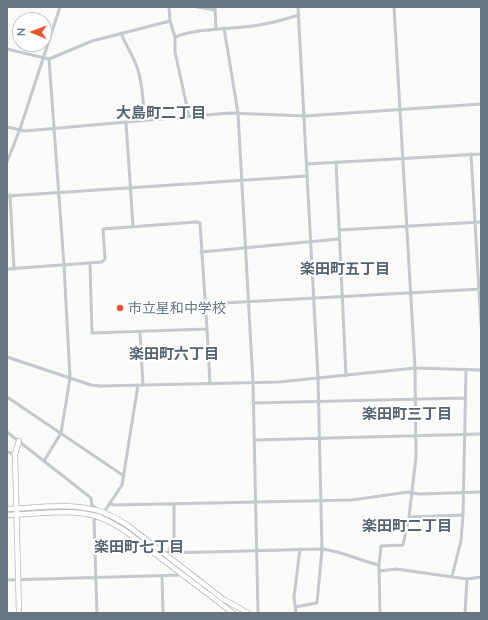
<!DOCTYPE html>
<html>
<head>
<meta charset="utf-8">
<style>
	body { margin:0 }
	#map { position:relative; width:488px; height:620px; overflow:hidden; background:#fafaf8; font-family:Lato,sans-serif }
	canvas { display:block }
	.frame { position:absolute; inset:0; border:8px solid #657683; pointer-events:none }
	.north { position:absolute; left:12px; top:12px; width:40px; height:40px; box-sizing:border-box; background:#fff; border:1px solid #c1c8cd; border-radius:50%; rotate:271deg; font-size:11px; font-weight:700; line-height:16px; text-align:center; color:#657683 }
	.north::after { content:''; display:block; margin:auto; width:14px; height:18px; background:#e4572e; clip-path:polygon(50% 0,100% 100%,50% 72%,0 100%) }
</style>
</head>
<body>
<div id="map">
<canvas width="488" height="620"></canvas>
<div class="frame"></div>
<div class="north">N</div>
</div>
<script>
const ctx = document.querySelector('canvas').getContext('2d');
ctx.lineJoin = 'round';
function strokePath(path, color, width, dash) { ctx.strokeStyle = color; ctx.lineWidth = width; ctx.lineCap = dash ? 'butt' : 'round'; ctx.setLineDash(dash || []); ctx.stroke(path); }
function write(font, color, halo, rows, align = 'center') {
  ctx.font = font + ' Lato,"Noto Sans JP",sans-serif'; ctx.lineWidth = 4; ctx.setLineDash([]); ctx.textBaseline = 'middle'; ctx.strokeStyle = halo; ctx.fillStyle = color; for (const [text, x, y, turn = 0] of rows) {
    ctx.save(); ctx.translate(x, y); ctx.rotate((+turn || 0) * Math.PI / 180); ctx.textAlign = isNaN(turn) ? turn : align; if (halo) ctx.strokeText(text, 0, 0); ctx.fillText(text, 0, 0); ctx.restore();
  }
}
const secondary = new Path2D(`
	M19 441 15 454 19 613
	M7 509C37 508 73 502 102 512 111 515 119 520 127 525L223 599 248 613
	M7 515C36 515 68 508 96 516 106 519 115 525 124 530L233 613`);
strokePath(secondary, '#b3babf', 6);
strokePath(new Path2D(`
	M169 7 170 21 175 37V52L189 116
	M197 7 215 10
	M215 7 216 29
	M394 7 415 368 416 457 409 517
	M224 28 238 113 253 383 258 613
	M121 33C126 46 134 57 138 70 143 86 143 104 145 120
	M175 37C202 27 231 30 259 25 273 23 286 19 299 15
	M7 49 49 59 92 41 170 21
	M126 122 133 226
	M7 127 25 131 229 113 305 116 481 104
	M471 154 481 325
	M7 162 20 129 60 7
	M336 163 346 376
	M307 164 481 154
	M10 195 14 269
	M7 196 307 176
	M339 230 481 222
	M201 252 339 239
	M7 269 102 262 105 259 103 229 196 222 200 223 207 329 92 333 90 263
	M205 304 481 289
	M207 329 210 384
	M140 333 143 385
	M7 357 91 385 100 386 279 382 415 368 481 370
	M7 397 124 476
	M253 403 465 398
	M7 432 91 498 92 505 98 510
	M254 440 481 434
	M7 452 15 454
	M44 461 61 433 70 378 64 265 49 59
	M109 504 115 505 352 500 408 492 419 494 481 492
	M168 553 322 549C342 551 360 561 379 565
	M168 553 174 537V504
	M379 571 396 569 467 579 481 577
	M452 576 461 541 463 515 466 369
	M162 577 163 613
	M7 580 183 575
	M295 607 317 603 322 549 318 378 298 7
	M97 613 94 520 106 509 122 485 138 385
	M296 613 294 597 300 549
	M380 613 379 565 381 546 403 545 409 517 463 515
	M465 613 467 579`), '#c3c8cc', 3);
strokePath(secondary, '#fff', 4.5);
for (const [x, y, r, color] of [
	[120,308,4,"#e4572e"]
]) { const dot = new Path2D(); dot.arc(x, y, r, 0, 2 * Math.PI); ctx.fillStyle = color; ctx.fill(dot); strokePath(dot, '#fff', 1.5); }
write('14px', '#657683', '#fff', [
	["市立星和中学校",128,308]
], 'left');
write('bold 15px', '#57646e', '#fff', [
	["大島町二丁目",161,113],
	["楽田町五丁目",345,269],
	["楽田町六丁目",174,354],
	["楽田町三丁目",407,414],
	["楽田町二丁目",407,526],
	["楽田町七丁目",139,547]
]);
</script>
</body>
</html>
